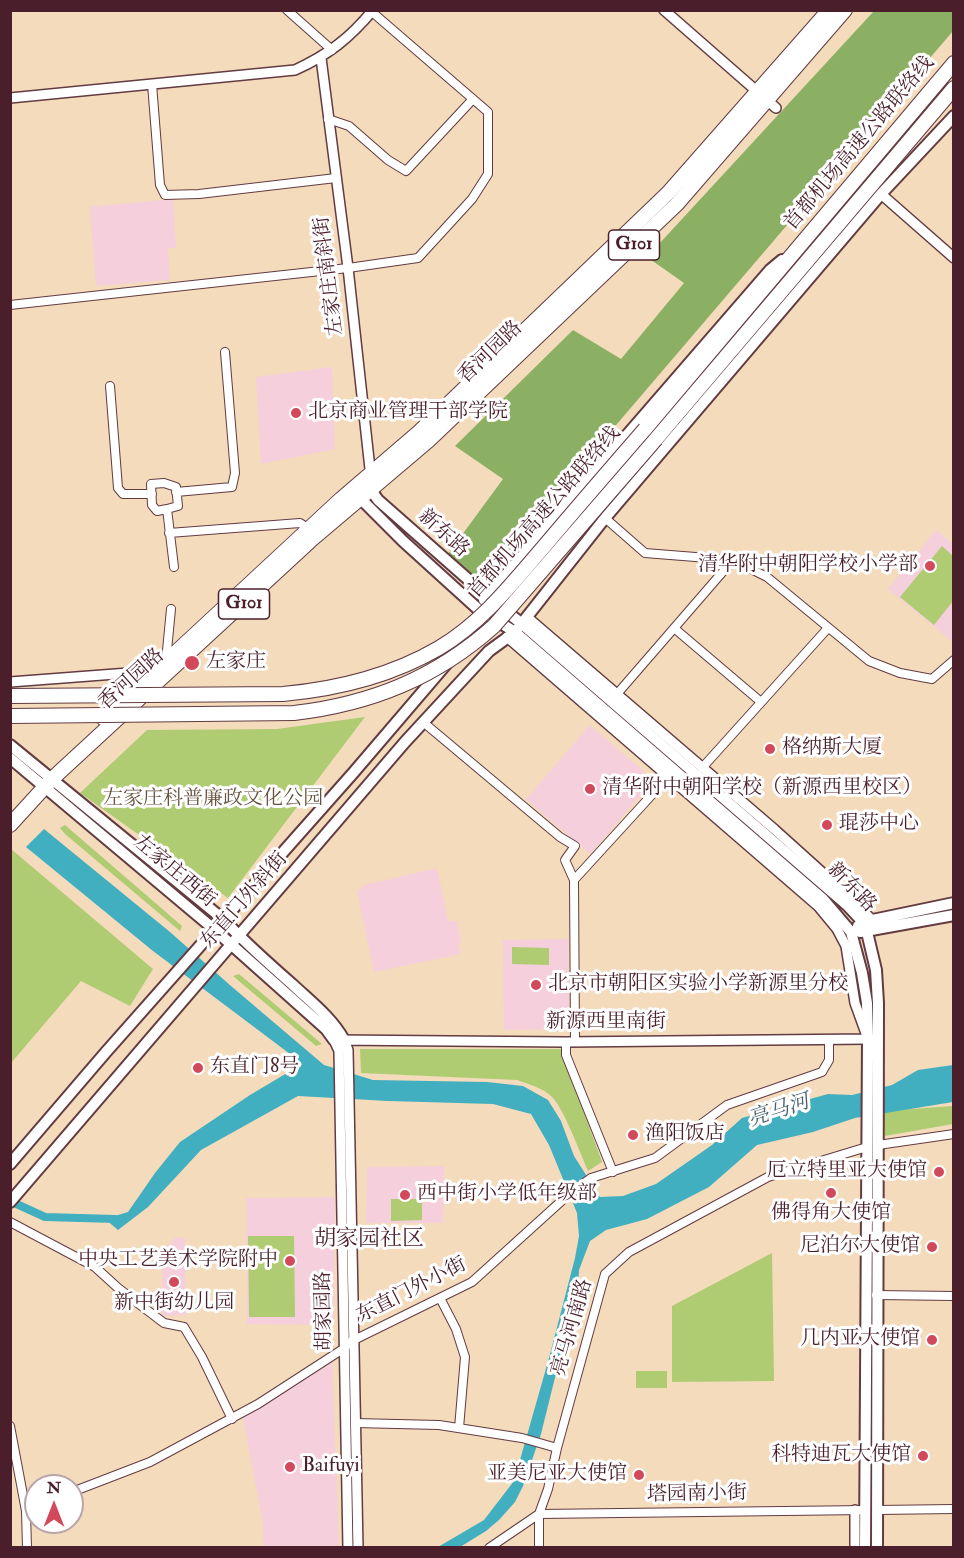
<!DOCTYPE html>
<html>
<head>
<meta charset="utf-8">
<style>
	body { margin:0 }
	#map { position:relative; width:964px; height:1558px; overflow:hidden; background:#f3dbbc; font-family:"IM FELL Double Pica",serif }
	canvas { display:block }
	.frame { position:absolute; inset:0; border:12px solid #4a1f2b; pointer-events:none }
	.north { position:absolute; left:24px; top:1474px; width:60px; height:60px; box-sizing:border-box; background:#fff; border:2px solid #b7a5aa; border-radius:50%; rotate:0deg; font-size:16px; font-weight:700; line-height:24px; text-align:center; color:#4a1f2b }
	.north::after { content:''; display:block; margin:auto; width:21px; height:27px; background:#d1495b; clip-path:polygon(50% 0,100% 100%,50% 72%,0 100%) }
</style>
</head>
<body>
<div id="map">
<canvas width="964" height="1558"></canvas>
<div class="frame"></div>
<div class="north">N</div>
</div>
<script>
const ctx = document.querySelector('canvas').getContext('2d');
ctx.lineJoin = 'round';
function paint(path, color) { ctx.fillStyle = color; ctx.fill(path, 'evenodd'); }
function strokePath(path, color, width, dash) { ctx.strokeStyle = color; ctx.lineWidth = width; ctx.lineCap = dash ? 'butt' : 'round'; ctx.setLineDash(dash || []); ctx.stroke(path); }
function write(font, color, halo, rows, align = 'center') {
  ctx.font = font + ' "IM FELL Double Pica","Noto Serif SC",serif'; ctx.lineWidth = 6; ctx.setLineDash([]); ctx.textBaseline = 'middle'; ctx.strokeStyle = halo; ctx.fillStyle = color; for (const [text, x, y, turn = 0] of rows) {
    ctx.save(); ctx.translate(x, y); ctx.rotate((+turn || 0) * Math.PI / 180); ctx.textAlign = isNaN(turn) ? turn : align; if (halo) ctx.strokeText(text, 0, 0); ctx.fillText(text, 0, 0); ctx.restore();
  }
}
paint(new Path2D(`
	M173 199 176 248H168L170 280 96 286 90 207Z
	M332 367 335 449 261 464 256 377Z
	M936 530 953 544V642L888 589Z
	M590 725 654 780 590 854 526 799Z
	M437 868 448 921H457L461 943 458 944 461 954 374 972 357 892 364 885Z
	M568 939 569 1029 504 1030 503 940Z
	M444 1166 443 1223H366L367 1167Z
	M335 1197 334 1325 247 1324 246 1198Z
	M176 1237 185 1238 186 1315 162 1316V1255Z
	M332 1359 339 1547H264L262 1518 243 1418Z`), '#f5cfdb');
paint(new Path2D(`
	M942 546 953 556V601L934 625 900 597Z
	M365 717 228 898 80 793 147 730 277 729Z
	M65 825 182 926 180 931 65 834 60 828Z
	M11 849 153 969 130 1006 81 981 11 1063Z
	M512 947 549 948V965L512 964Z
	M239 974 322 1044 316 1046 233 976Z
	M360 1049H561L602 1162 588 1171C581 1155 563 1106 551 1096 543 1088 528 1084 517 1080L361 1073Z
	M953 1106V1124L885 1136 883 1111Z
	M391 1199H422V1220L391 1221Z
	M248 1236H294L295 1317H249Z
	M772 1253 774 1381 672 1382V1306Z
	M636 1371H667V1388H636Z`), '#afcc72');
paint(new Path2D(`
	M874 11H953V31L481 583 448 554 503 479 455 446 573 330 621 359 684 283 647 257Z`), '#8bb064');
paint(new Path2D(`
	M44 829 170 932 231 986 324 1065 373 1080 487 1082 523 1086 548 1100 561 1121 574 1156 600 1197 623 1196 656 1184 712 1145 742 1118 828 1094 852 1095 892 1085 918 1070 953 1065V1102L855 1118 813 1132 757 1145 709 1187 647 1219 606 1230 590 1241 579 1270 578 1285 541 1434 523 1486 515 1502 499 1520 486 1531 460 1547H438L484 1520 514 1481 549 1358 575 1258 579 1236 577 1213 549 1145 531 1114 493 1104 388 1101 298 1096 201 1150 148 1207 118 1230 105 1219 128 1212 155 1173 180 1142 250 1095 287 1073 290 1054 153 951 26 847Z`), '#41afbf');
strokePath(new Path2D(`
	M10 1201 45 1217 115 1219`), '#41afbf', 8);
const minor = new Path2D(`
	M287 10 332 50
	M152 84 160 185 165 195 199 194 336 178
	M328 119 349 126 388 160 406 171 473 99
	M10 305 348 268 418 258 472 199 488 174V112L372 12
	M110 386 118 488 123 494H152
	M176 492 232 487 235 473 225 352
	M167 509 157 511 152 505 151 484 164 483 176 487 178 506 167 509 174 567
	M605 518 645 553 733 560 767 577 869 661 900 673 932 679 954 660
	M169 533 300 523 309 529
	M674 628 761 702
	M166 661 171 609
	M617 694 733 560
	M423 722 560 837 575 846 565 860 574 880 575 1042
	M702 768 828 628
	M574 880 659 787
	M566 1042V1055L613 1172
	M878 1145 954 1134
	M10 1222 95 1267 118 1288 164 1323 184 1327 202 1357 232 1419
	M876 1295 954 1296
	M440 1298 456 1329 465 1357 459 1428
	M355 1423 439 1425 522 1438 557 1448
	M10 1426 26 1511
	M72 1492 150 1462 258 1404 343 1349 352 1341 472 1282 567 1196 591 1178 655 1158 727 1105 822 1072 829 1060V1040
	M877 1510 954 1509
	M27 1548 26 1511 36 1506
	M489 1548 539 1514 548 1489 557 1448 605 1274 629 1252 768 1177 867 1147
	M539 1548V1514L866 1510`);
const tertiary = new Path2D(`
	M664 10 776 108
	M321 58 348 268 371 478
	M10 98 295 70C328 55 350 38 373 10
	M881 194 954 258
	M527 617 774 829 845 893 872 920 873 926
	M10 682 155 671
	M344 1040 348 1050 358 1548
	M855 1510V1548
	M348 1548 339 1051 334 1040 566 1042 868 1039 855 1003 846 946 837 929 818 906 507 637`);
const secondary = new Path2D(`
	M371 490 378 500 487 596 522 624 848 906 863 922 867 932 876 970 878 1003 877 1548
	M356 494 403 541 478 609 515 632 823 899 851 932 862 973 867 1003 868 1039 865 1548
	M484 600 770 270 782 260
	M10 745 224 920C245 943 269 964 293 985 311 1002 332 1018 344 1040
	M10 758 215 930 326 1029 334 1040
	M858 926 863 922 954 903
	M860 932 954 915
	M10 1164 106 1052 354 772 454 655 468 630
	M10 1202 405 742 489 651 515 632 605 518 881 194 954 116`);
const trunk = new Path2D(`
	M645 429 954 63
	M656 439 954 88
	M104 719 341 499 419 432 668 193 829 10
	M10 825 52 779 310 541 428 441 677 204 845 10`);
strokePath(minor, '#633b41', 10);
strokePath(tertiary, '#633b41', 12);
strokePath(secondary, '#633b41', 14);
strokePath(trunk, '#633b41', 16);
strokePath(minor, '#fff', 8);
strokePath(tertiary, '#fff', 9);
strokePath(secondary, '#fff', 10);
strokePath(trunk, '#fff', 14);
const trunkBridge = new Path2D(`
	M10 696 283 694C338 689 391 676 439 648 483 622 514 581 547 543 579 505 612 467 645 429
	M10 716 294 713C371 704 436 678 494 626L656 439`);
strokePath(trunkBridge, '#633b41', 16, []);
strokePath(trunkBridge, '#fff', 14);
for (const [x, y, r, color] of [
	[296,413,6,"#d1495b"],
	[930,566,6,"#d1495b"],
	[192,663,8,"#d1495b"],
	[770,749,6,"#d1495b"],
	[590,789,6,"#d1495b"],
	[827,825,6,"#d1495b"],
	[536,985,6,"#d1495b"],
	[198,1068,6,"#d1495b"],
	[633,1135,6,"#d1495b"],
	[939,1172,6,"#d1495b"],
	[831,1193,6,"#d1495b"],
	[405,1195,6,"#d1495b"],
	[932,1247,6,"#d1495b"],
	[290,1261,6,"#d1495b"],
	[174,1282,6,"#d1495b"],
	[932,1340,6,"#d1495b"],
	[923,1456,6,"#d1495b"],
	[290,1467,6,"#d1495b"],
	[639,1475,6,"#d1495b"]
]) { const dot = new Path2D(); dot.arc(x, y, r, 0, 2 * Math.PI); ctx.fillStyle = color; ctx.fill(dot); strokePath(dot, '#fff', 2); }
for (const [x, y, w] of [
	[634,245,51],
	[244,604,51]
]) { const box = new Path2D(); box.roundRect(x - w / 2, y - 15, w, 30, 4.5); ctx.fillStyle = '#fff'; ctx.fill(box); strokePath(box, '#4a1f2b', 1.5); }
write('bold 18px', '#4a1f2b', null, [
	["G101",634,245],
	["G101",244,604]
]);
write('20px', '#4a1f2b', '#fff', [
	["首都机场高速公路联络线",860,144,-50],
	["左家庄南斜街",330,276,-97],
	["香河园路",491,353,-44],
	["首都机场高速公路联络线",545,513,-49],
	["新东路",443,534,42],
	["香河园路",132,680,-42],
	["左家庄西街",174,872,40],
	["新东路",851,888,46],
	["东直门外斜街",245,901,-49],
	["新源西里南街",606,1023],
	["东直门外小街",412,1291,-27],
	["胡家园路",325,1311,-91],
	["亮马河南路",573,1328,-74],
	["塔园南小街",697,1495,-1]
]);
write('20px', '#4a1f2b', '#fff', [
	["北京商业管理干部学院",308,413],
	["清华附中朝阳学校小学部",918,566,"right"],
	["左家庄",206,663],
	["格纳斯大厦",782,749],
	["清华附中朝阳学校（新源西里校区）",602,789],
	["琨莎中心",839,825],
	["北京市朝阳区实验小学新源里分校",548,985],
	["东直门8号",210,1068],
	["渔阳饭店",645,1135],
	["厄立特里亚大使馆",927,1172,"right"],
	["西中街小学低年级部",417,1195],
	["佛得角大使馆",831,1214,"center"],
	["尼泊尔大使馆",920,1247,"right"],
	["中央工艺美术学院附中",278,1261,"right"],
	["新中街幼儿园",174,1304,"center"],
	["几内亚大使馆",920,1340,"right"],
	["科特迪瓦大使馆",911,1456,"right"],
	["Baifuyi",302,1467],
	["亚美尼亚大使馆",627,1475,"right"]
], 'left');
write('20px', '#685340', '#fff', [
	["左家庄科普廉政文化公园",213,800]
]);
write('italic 21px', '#46606e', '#fff', [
	["亮马河",779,1112,-18]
]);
write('22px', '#4a1f2b', '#fff', [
	["胡家园社区",369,1240]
]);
</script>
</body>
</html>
